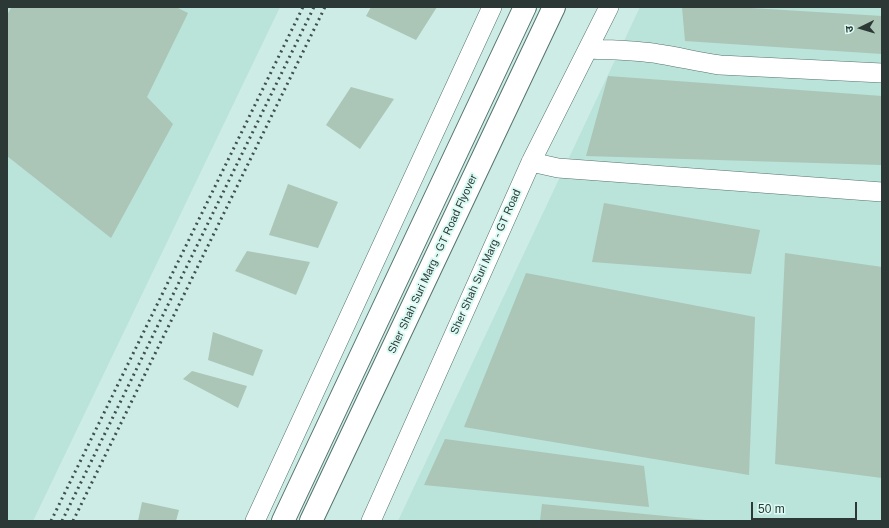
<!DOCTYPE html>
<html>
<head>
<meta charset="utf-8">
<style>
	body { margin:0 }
	#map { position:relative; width:889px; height:528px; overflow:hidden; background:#cdece5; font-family:Arial,"Noto Sans Devanagari",sans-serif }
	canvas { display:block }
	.frame { position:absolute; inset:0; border:8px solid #2b3835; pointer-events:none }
	.north { position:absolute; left:841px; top:8px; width:40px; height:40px; -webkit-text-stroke:3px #dafaf3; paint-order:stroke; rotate:265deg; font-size:11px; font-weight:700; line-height:16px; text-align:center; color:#2b3835 }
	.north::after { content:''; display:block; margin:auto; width:14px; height:18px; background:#2b3835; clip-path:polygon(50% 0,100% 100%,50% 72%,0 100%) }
	.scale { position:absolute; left:751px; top:502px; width:106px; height:18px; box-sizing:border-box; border:2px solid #2b3835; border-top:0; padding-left:5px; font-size:12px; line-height:14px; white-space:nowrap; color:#2b3835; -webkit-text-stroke:3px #dafaf3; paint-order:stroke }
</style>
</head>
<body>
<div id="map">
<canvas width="889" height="528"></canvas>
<div class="frame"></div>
<div class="north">उ</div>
<div class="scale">50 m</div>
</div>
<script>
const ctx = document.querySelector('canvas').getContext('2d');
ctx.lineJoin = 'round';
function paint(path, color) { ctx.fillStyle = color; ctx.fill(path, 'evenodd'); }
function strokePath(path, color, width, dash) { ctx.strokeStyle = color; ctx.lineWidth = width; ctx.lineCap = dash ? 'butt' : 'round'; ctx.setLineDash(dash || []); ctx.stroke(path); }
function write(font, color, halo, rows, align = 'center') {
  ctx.font = font + ' Arial,sans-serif'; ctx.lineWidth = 4; ctx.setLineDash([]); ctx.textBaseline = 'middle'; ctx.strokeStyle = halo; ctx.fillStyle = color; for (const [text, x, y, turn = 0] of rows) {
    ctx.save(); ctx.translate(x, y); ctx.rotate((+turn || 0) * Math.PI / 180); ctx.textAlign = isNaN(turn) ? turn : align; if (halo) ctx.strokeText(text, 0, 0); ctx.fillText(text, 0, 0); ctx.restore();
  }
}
paint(new Path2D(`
	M7 7H280L33 521H7Z
	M640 7H882V521H398Z`), '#bae3da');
paint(new Path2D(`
	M10 7H176L188 13 147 97 173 124 111 238 7 156V15L11 8Z
	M371 7H437L416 40 366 16Z
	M682 7H735L882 16V54L685 41Z
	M608 76 882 96V165L586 156Z
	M351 87 394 99 360 149 326 125Z
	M288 184 338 202 318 248 269 235Z
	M604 203 760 230 751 274 592 262Z
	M247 251 310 262 296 295 235 271Z
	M785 253 882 267V478L775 464Z
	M526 273 755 317 749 475 464 427Z
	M213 332 263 350 253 376 208 360Z
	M192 371 247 386 238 408 183 379Z
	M445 439 644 466 649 507 424 485Z
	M142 502 179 510 176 521H138Z
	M542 504 706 520V521H540Z`), '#abc5b7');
const minor = new Path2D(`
	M588 49C611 50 636 50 659 54 679 57 699 62 720 65L882 73
	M531 162 558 168 882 192
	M255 521 492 7
	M371 521 531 162 609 7`);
const highway = new Path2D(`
	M283 521 525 7
	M311 521 554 7`);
strokePath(minor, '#56736d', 20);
strokePath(highway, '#56736d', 24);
strokePath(minor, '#fff', 19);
strokePath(highway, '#fff', 22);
strokePath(new Path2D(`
	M51 521 303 7
	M62 521 314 7
	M73 521 325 7`), '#40504c', 3, [2, 4]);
write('11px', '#2b3835', '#dafaf3', [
	["Sher Shah Suri Marg - GT Road",486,262,-66],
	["Sher Shah Suri Marg - GT Road Flyover",433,264,-65]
]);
</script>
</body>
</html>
